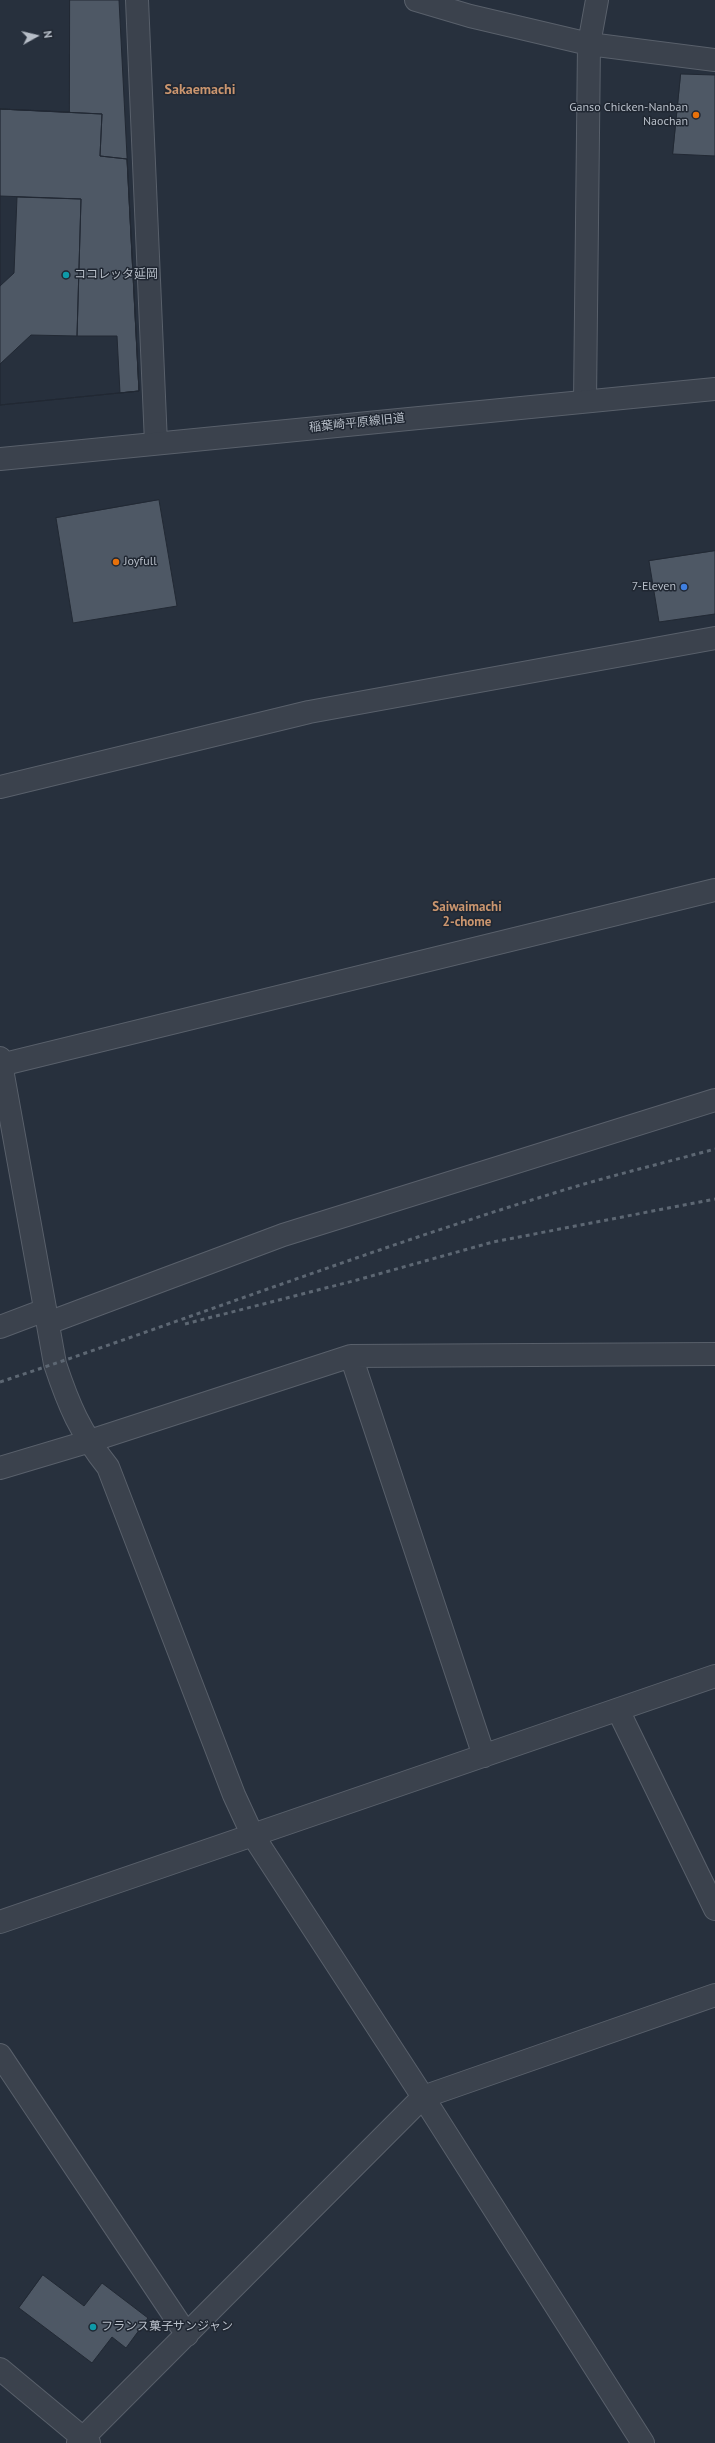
<!DOCTYPE html>
<html>
<head>
<meta charset="utf-8">
<style>
	body { margin:0 }
	#map { position:relative; width:715px; height:2443px; overflow:hidden; background:#27303d; font-family:"PT Sans",sans-serif }
	canvas { display:block }
	.north { position:absolute; left:16px; top:16px; width:40px; height:40px; -webkit-text-stroke:3px #202732; paint-order:stroke; rotate:82deg; font-size:11px; font-weight:700; line-height:16px; text-align:center; color:#b7bec8 }
	.north::after { content:''; display:block; margin:auto; width:14px; height:18px; background:#b7bec8; clip-path:polygon(50% 0,100% 100%,50% 72%,0 100%) }
</style>
</head>
<body>
<div id="map">
<canvas width="715" height="2443"></canvas>
<div class="north">N</div>
</div>
<script>
const ctx = document.querySelector('canvas').getContext('2d');
ctx.lineJoin = 'round';
function paint(path, color) { ctx.fillStyle = color; ctx.fill(path, 'evenodd'); }
function strokePath(path, color, width, dash) { ctx.strokeStyle = color; ctx.lineWidth = width; ctx.lineCap = dash ? 'butt' : 'round'; ctx.setLineDash(dash || []); ctx.stroke(path); }
function write(font, color, halo, rows, align = 'center') {
  ctx.font = font + ' "PT Sans","Noto Sans JP",sans-serif'; ctx.lineWidth = 3; ctx.setLineDash([]); ctx.textBaseline = 'middle'; ctx.strokeStyle = halo; ctx.fillStyle = color; for (const [text, x, y, turn = 0] of rows) {
    ctx.save(); ctx.translate(x, y); ctx.rotate((+turn || 0) * Math.PI / 180); ctx.textAlign = isNaN(turn) ? turn : align; if (halo) ctx.strokeText(text, 0, 0); ctx.fillText(text, 0, 0); ctx.restore();
  }
}
const building = new Path2D(`
	M70 0H119L139 391 0 405V109L69 112Z
	M681 74 715 75V156L673 154Z
	M0 109 102 114 100 156 127 159 139 391 0 405V364L31 335 77 336 81 199 17 197 14 273 0 286Z
	M0 109 102 114 100 156 127 159 139 391 120 393 117 336H77L81 199 0 196Z
	M159 500 177 606 73 623 56 518Z
	M715 551V614L659 622 649 561Z
	M43 2275 84 2306 102 2283 148 2318 126 2348 112 2337 92 2363 19 2308Z`);
paint(building, '#4e5865');
strokePath(building, '#222934', 1);
const minor = new Path2D(`
	M137 0 156 443
	M416 0 470 16 589 44 715 60
	M585 401 589 44 597 0
	M0 787 309 712 715 638
	M0 1058 55 1364C69 1406 80 1432 108 1467L234 1795 252 1834 423 2097 643 2443
	M0 1065 715 890
	M48 1323 283 1235 715 1100
	M0 1327 45 1310
	M351 1356 484 1756
	M0 1468 87 1442 351 1356 715 1354
	M618 1710 715 1909
	M0 1922 715 1676
	M0 2055 187 2335
	M0 2369 89 2443
	M78 2443 423 2097 715 1995`);
const tertiary = new Path2D(`
	M0 459 715 389`);
strokePath(minor, '#59606b', 24);
strokePath(tertiary, '#59606b', 24);
strokePath(minor, '#3b424d', 22);
strokePath(tertiary, '#3b424d', 22);
strokePath(new Path2D(`
	M185 1324 357 1280 493 1242 715 1199
	M0 1382C184 1321 365 1251 551 1194 605 1177 660 1164 715 1149`), '#5d6773', 3, [4, 4]);
for (const [x, y, r, color] of [
	[696,115,4,"#e8710a"],
	[66,275,4,"#0f9aa8"],
	[116,562,4,"#e8710a"],
	[684,587,4,"#3f7fe0"],
	[93,2327,4,"#0f9aa8"]
]) { const dot = new Path2D(); dot.arc(x, y, r, 0, 2 * Math.PI); ctx.fillStyle = color; ctx.fill(dot); strokePath(dot, '#202732', 1.5); }
write('12px', '#b7bec8', '#202732', [
	["Ganso Chicken-Nanban",688,108,"right"],
	["Naochan",688,122,"right"],
	["ココレッタ延岡",74,275],
	["Joyfull",124,562],
	["7-Eleven",676,587,"right"],
	["フランス菓子サンジャン",101,2327]
], 'left');
write('12px', '#b7bec8', '#202732', [
	["稲葉崎平原線旧道",357,423,-6]
]);
write('bold 13px', '#cb966f', '#202732', [
	["Saiwaimachi",467,907],
	["2-chome",467,922]
]);
write('bold 14px', '#cb966f', '#202732', [
	["Sakaemachi",200,90]
]);
</script>
</body>
</html>
